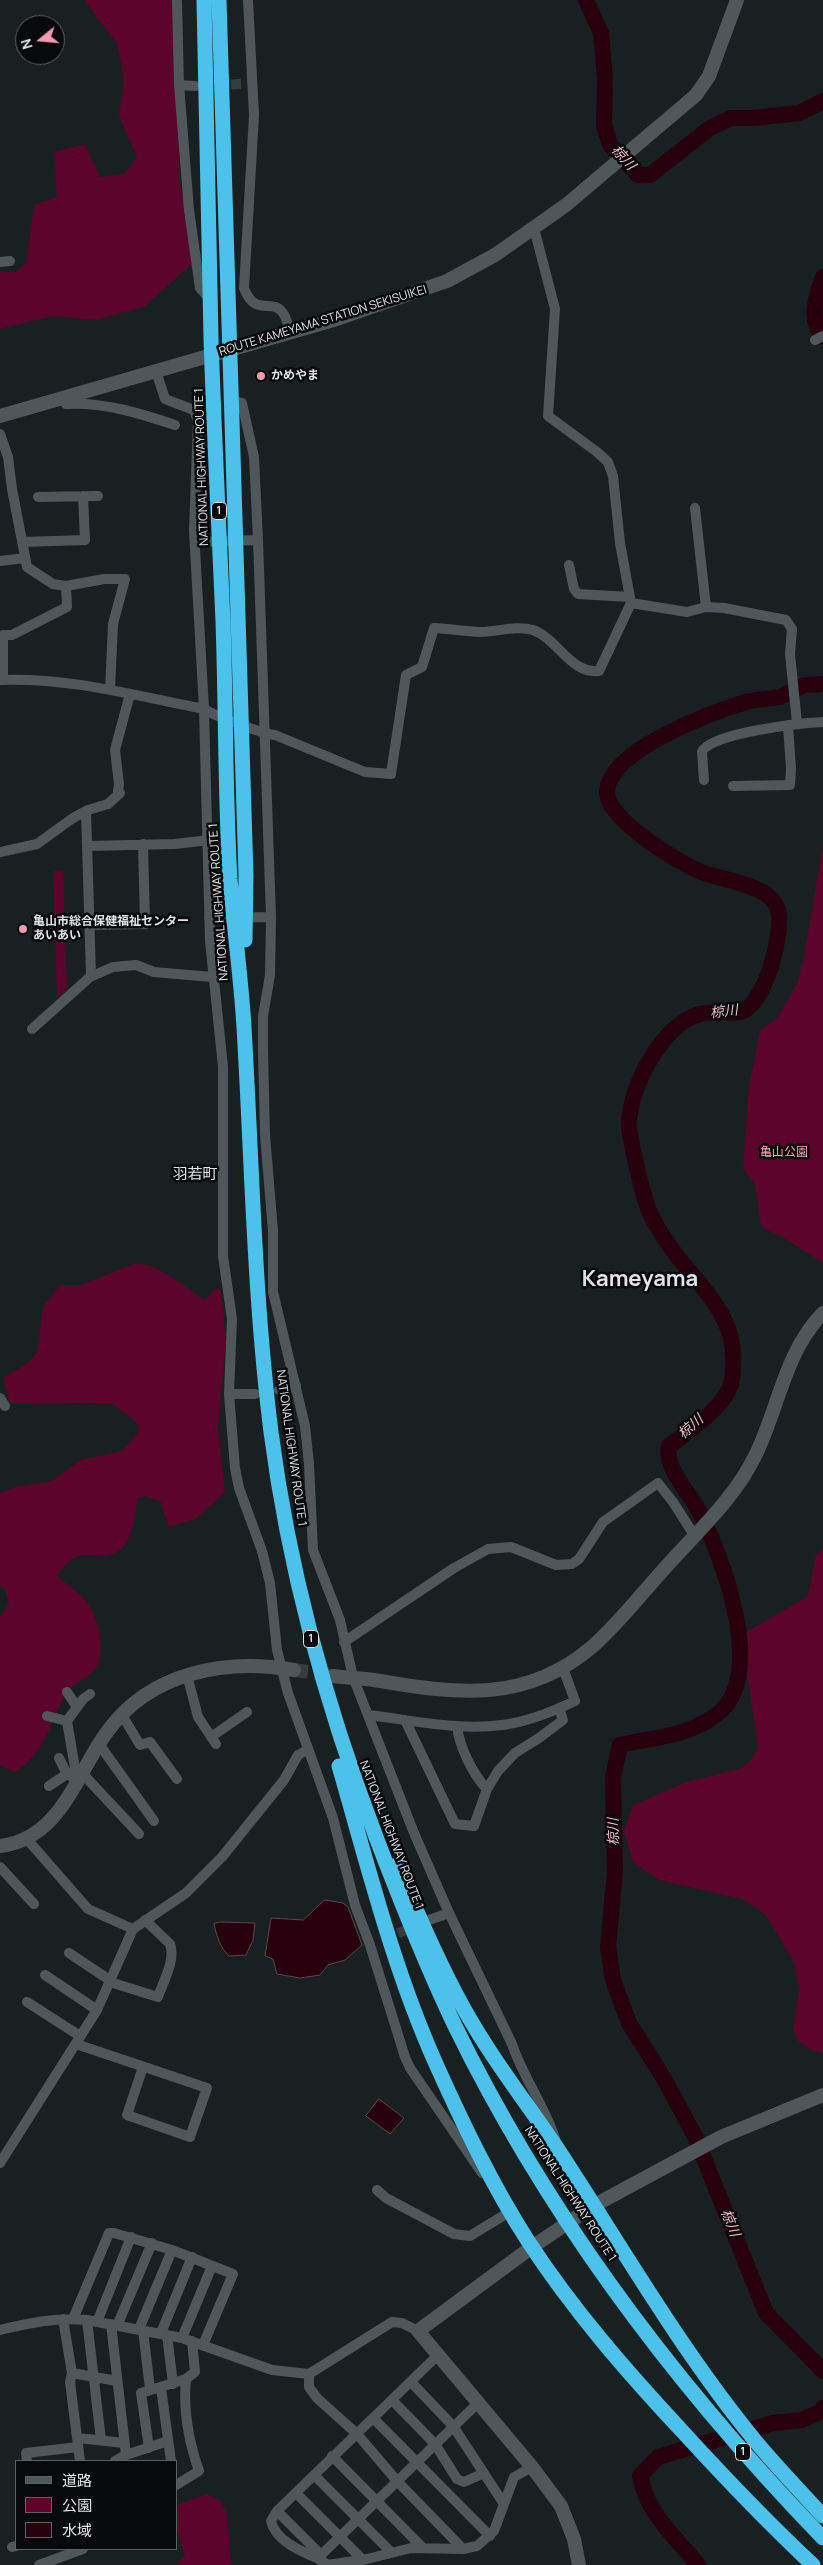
<!DOCTYPE html>
<html>
<head>
<meta charset="utf-8">
<style>
	body { margin:0 }
	#map { position:relative; width:823px; height:2565px; overflow:hidden; background:#192022; font-family:Manrope,"Noto Sans JP",sans-serif }
	canvas { display:block }
	.legend { position:absolute; left:15px; top:2460px; width:162px; height:90px; box-sizing:border-box; background:#07090a; border:1px solid #5e6162; margin:0; padding:6px 9px; list-style:none; font-size:15px; color:#e0e4e6 }
	.legend li { display:flex; align-items:center; gap:10px; height:25px }
	.legend b { width:25px; border:1px solid #5e6162 }
	.north { position:absolute; left:15px; top:15px; width:50px; height:50px; box-sizing:border-box; background:#07090a; border:1px solid #5e6162; border-radius:50%; rotate:253deg; font-size:14px; font-weight:700; line-height:20px; text-align:center; color:#e0e4e6 }
	.north::after { content:''; display:block; margin:auto; width:18px; height:22px; background:#f19ab0; clip-path:polygon(50% 0,100% 100%,50% 72%,0 100%) }
</style>
</head>
<body>
<div id="map">
<canvas width="823" height="2565"></canvas>
<ul class="legend">
<li><b style="height:6px;background:#50575a"></b>道路</li>
<li><b style="height:14px;background:#5a0529"></b>公園</li>
<li><b style="height:14px;background:#28000d"></b>水域</li>
</ul>
<div class="north">N</div>
</div>
<script>
const ctx = document.querySelector('canvas').getContext('2d');
ctx.lineJoin = 'round';
function paint(path, color) { ctx.fillStyle = color; ctx.fill(path, 'evenodd'); }
function strokePath(path, color, width, dash) { ctx.strokeStyle = color; ctx.lineWidth = width; ctx.lineCap = dash ? 'butt' : 'round'; ctx.setLineDash(dash || []); ctx.stroke(path); }
function write(font, color, halo, rows, align = 'center') {
  ctx.font = font + ' Manrope,"Noto Sans JP",sans-serif'; ctx.lineWidth = 5; ctx.setLineDash([]); ctx.textBaseline = 'middle'; ctx.strokeStyle = halo; ctx.fillStyle = color; for (const [text, x, y, turn = 0] of rows) {
    ctx.save(); ctx.translate(x, y); ctx.rotate((+turn || 0) * Math.PI / 180); ctx.textAlign = isNaN(turn) ? turn : align; if (halo) ctx.strokeText(text, 0, 0); ctx.fillText(text, 0, 0); ctx.restore();
  }
}
paint(new Path2D(`
	M84 0H173L180 181 194 262 144 307 95 320 53 316 0 329V271L15 272 26 263 34 205 57 197 54 152 85 144 100 177 124 174 137 157 119 116 124 80 117 44Z
	M823 845V1263L784 1238 765 1229 761 1225 755 1185 743 1168 749 1086 760 1030 777 1018 797 983 804 956Z
	M63 870 67 988 57 998 53 871Z
	M136 1263C160 1265 185 1287 205 1300L216 1288 221 1290 226 1342 218 1427 225 1492 196 1519 169 1527 160 1501 145 1496 138 1498C135 1512 133 1539 121 1549 98 1568 83 1537 57 1576 66 1584 79 1592 86 1601 99 1616 108 1657 93 1672 83 1681 70 1685 64 1697 48 1727 46 1752 15 1772L0 1765V1617L9 1603 5 1589 0 1585V1493L16 1487 52 1481 80 1460 122 1451 137 1434 139 1427 135 1421 111 1403 10 1404 3 1378 28 1363 37 1352 43 1307 60 1285H81Z
	M823 1549V2053L811 2050 799 2042 793 2030 799 1989 794 1962 765 1914 742 1899 659 1880 633 1862 624 1832 633 1805 686 1782 740 1769 751 1760 758 1748 743 1643 748 1631 808 1596 816 1554Z
	M207 2494 220 2500 227 2514 231 2565H177L185 2555C180 2539 171 2520 179 2504Z`), '#5a0529');
const water = new Path2D(`
	M325 1900 343 1903 348 1907 362 1945 345 1960 328 1965 320 1975 300 1978 277 1974 273 1959 265 1956 271 1918 303 1920Z
	M220 1922 255 1923 253 1940 246 1955 229 1956C220 1947 217 1937 214 1924Z
	M379 2099 404 2118 390 2134 366 2116Z`);
paint(water, '#28000d');
strokePath(water, '#5f444e', 1);
strokePath(new Path2D(`
	M586 0 601 33 605 78 604 125 610 145 638 175H650L710 128 731 118H753L799 113 823 101
	M823 277C816 296 808 320 823 337
	M823 684C818 685 811 684 806 685 797 687 789 694 780 697 769 699 757 699 746 702 713 712 609 750 607 791 605 818 676 861 699 871 721 881 770 883 778 910 784 932 765 1006 740 1012 728 1015 713 1011 700 1014 663 1023 629 1088 629 1124 629 1137 644 1201 650 1213 656 1226 665 1240 674 1252 701 1288 736 1315 733 1364 733 1371 733 1380 730 1387 722 1408 688 1432 669 1446 664 1469 691 1494 700 1513 723 1559 768 1678 716 1715 687 1737 653 1737 620 1745L613 1777 615 1871 608 1947 613 1980 629 2023 663 2077 695 2136 766 2313 823 2371
	M698 2565C675 2536 647 2514 640 2476L658 2457 773 2423 802 2420 822 2411 823 2408`), '#28000d', 16);
strokePath(new Path2D(`
	M216 85 242 84
	M384 1939 416 1926`), '#373d3f', 10, [10, 5]);
strokePath(new Path2D(`
	M294 1670 332 1675`), '#373d3f', 14, [14, 7]);
strokePath(new Path2D(`
	M177 0 179 85 189 210 200 288 211 300
	M248 0 254 115 244 288C255 318 272 297 283 313 287 318 288 327 290 332
	M179 85 195 86
	M0 262 10 261
	M815 340 823 336
	M156 371 165 399 194 410 198 421 194 531 204 709 210 941 223 1067V1256L232 1319 229 1394 235 1468 239 1488 262 1551 270 1583 277 1650 288 1693 333 1818 355 1905 370 1945 405 2057 410 2068 482 2173
	M65 397 66 404C104 402 139 413 175 425
	M233 401 242 403 254 457 258 540 271 917 270 975 263 1016V1050L265 1135 273 1231V1292L305 1426 309 1464 313 1550 340 1620 353 1677 414 1833 449 1913 512 2044C523 2077 544 2105 555 2138
	M0 434 8 457 12 489 27 567 53 584 66 586
	M38 497 98 496
	M695 508 706 607
	M22 542 85 540 83 496
	M195 542 258 540
	M0 561 25 558
	M569 565 574 589 578 594 630 597
	M631 603 687 612 706 607 724 608 786 620 792 629 790 654 797 723
	M0 680C69 677 136 696 204 709 215 716 263 734 275 735L365 772 391 774 406 675 422 667 434 628C449 629 465 631 480 632 497 632 516 625 533 630 558 639 570 674 599 671L631 603 620 543 613 476 608 462 597 452 548 416 555 309 534 228
	M3 680V635H12L67 607 66 586 104 579H125L113 624 110 690
	M704 780 702 752C709 733 802 723 823 722
	M733 786 790 785 791 769 788 725
	M86 811 91 976
	M87 846 175 844 209 840
	M0 852 37 844 73 818 88 810 108 804 120 793 118 791 119 784 115 750 130 694
	M209 918 271 917
	M90 925 145 924 143 844
	M32 1029 90 977 113 967 136 965 154 972 212 977
	M279 1390 296 1386
	M229 1394H255
	M0 1398 5 1406
	M344 1642 454 1568 488 1549 511 1547 556 1565 572 1564 579 1559 603 1522 658 1483 673 1502 694 1535
	M187 1675 198 1717 216 1744
	M67 1692 77 1707
	M122 1715 140 1745 150 1742 177 1779
	M368 1715C412 1720 458 1731 502 1725 528 1722 552 1712 575 1701L563 1668
	M47 1716 67 1721
	M405 1720 455 1824 474 1826 487 1789 498 1771 515 1753 539 1738 563 1720 559 1708
	M457 1726C459 1746 473 1775 487 1789
	M211 1737 247 1712
	M99 1744 154 1821
	M59 1758 67 1774
	M81 1772 139 1834
	M77 1780 67 1721 83 1699 90 1694
	M49 1786 67 1774 77 1780
	M26 1838 88 1909 133 1929
	M0 1867 34 1904
	M429 1920 449 1913
	M69 1953 111 1981
	M45 1975 97 2010
	M110 1982 158 1997C163 1982 176 1960 170 1944L145 1920
	M27 2002 80 2036
	M76 2044 207 2088 190 2137 127 2115 143 2067
	M0 2163 97 2010 133 1929 186 1893 222 1857 284 1780 298 1755 307 1750
	M377 2190 386 2198 454 2234 470 2236 511 2211
	M63 2319 72 2373 70 2382 80 2461
	M73 2319 109 2233H114L172 2250 233 2274 203 2345
	M87 2320 101 2440
	M97 2322 131 2237
	M111 2324 126 2455
	M117 2326 152 2243
	M139 2329 172 2250
	M0 2330C29 2323 57 2317 87 2320L182 2338 272 2370 309 2374V2387L317 2398 357 2434 397 2481 463 2549
	M143 2330 150 2389
	M161 2333 192 2257
	M167 2335 173 2384
	M182 2338 212 2266
	M438 2355 277 2511 321 2555 478 2403
	M72 2373 117 2381
	M309 2374 392 2322 402 2323 418 2331
	M411 2382 453 2426 504 2504
	M161 2388 171 2461
	M392 2400 435 2444 457 2479 464 2482 484 2473
	M373 2418 490 2536
	M78 2438 124 2443
	M149 2448 141 2393 186 2379 195 2372 192 2341
	M332 2456 422 2547
	M27 2461 26 2453 78 2447
	M115 2461 126 2455 168 2441
	M314 2475 391 2552
	M176 2485 199 2471C189 2442 183 2410 186 2379
	M296 2493 363 2560
	M277 2511 271 2521C275 2540 300 2551 317 2558
	M12 2547 16 2546
	M321 2555 317 2558 328 2565 367 2559 411 2548 463 2549 477 2546 494 2531 514 2477 532 2467
	M39 2565 83 2549`), '#50575a', 10);
strokePath(new Path2D(`
	M0 416 337 319 447 281 495 255 566 205 696 95 709 76 737 0
	M333 1676C347 1678 361 1678 374 1680 456 1694 526 1704 593 1646 619 1623 642 1593 665 1568 696 1533 735 1498 755 1456 779 1408 784 1353 823 1313
	M0 1846C61 1839 76 1774 107 1732 150 1672 226 1658 294 1670
	M579 2565 574 2539 561 2506 532 2467 418 2331 532 2247 593 2206 721 2137 823 2095`), '#50575a', 14);
strokePath(new Path2D(`
	M204 0C207 113 208 225 211 338 214 433 219 527 223 622 226 707 225 794 230 879 234 928 241 977 244 1027 252 1162 254 1297 271 1432 289 1571 326 1706 376 1837 400 1900 425 1963 454 2024 547 2215 676 2386 823 2538
	M219 0 246 875 245 940
	M339 1766C368 1866 393 1968 436 2064 463 2124 492 2185 528 2241 573 2310 627 2372 683 2432 725 2478 768 2523 813 2565
	M397 1865C417 1913 438 1962 463 2007 491 2058 527 2103 559 2151 623 2249 682 2352 757 2443 778 2468 801 2492 823 2516`), '#4cc1e9', 15);
for (const [x, y, r, color] of [
	[261,376,5,"#f19ab0"],
	[23,929,5,"#f19ab0"]
]) { const dot = new Path2D(); dot.arc(x, y, r, 0, 2 * Math.PI); ctx.fillStyle = color; ctx.fill(dot); strokePath(dot, '#07090a', 2); }
for (const [x, y, w] of [
	[219,511,15],
	[311,1639,15],
	[743,2452,15]
]) { const box = new Path2D(); box.roundRect(x - w / 2, y - 8.5, w, 17, 4); ctx.fillStyle = '#07090a'; ctx.fill(box); strokePath(box, '#e0e4e6', 1); }
write('bold 11px', '#e0e4e6', null, [
	["1",219,511],
	["1",311,1639],
	["1",743,2452]
]);
write('12px', '#e0e4e6', '#07090a', [
	["ROUTE KAMEYAMA STATION SEKISUIKEI",323,321,-17],
	["NATIONAL HIGHWAY ROUTE 1",202,467,-92],
	["NATIONAL HIGHWAY ROUTE 1",219,902,-94],
	["NATIONAL HIGHWAY ROUTE 1",291,1448,82],
	["NATIONAL HIGHWAY ROUTE 1",391,1835,69],
	["NATIONAL HIGHWAY ROUTE 1",570,2194,57]
]);
write('bold 12px', '#e0e4e6', '#07090a', [
	["かめやま",271,376],
	["亀山市総合保健福祉センター",33,922],
	["あいあい",33,936]
], 'left');
write('12px', '#f7a8bb', '#07090a', [
	["亀山公園",784,1153]
]);
write('italic 14px', '#f4becb', '#07090a', [
	["椋川",623,158,48],
	["椋川",724,1012,-7],
	["椋川",691,1427,-41],
	["椋川",614,1832,-91],
	["椋川",730,2223,68]
]);
write('15px', '#e0e4e6', '#07090a', [
	["羽若町",195,1175]
]);
write('bold 22px', '#e0e4e6', '#07090a', [
	["Kameyama",640,1280]
]);
</script>
</body>
</html>
